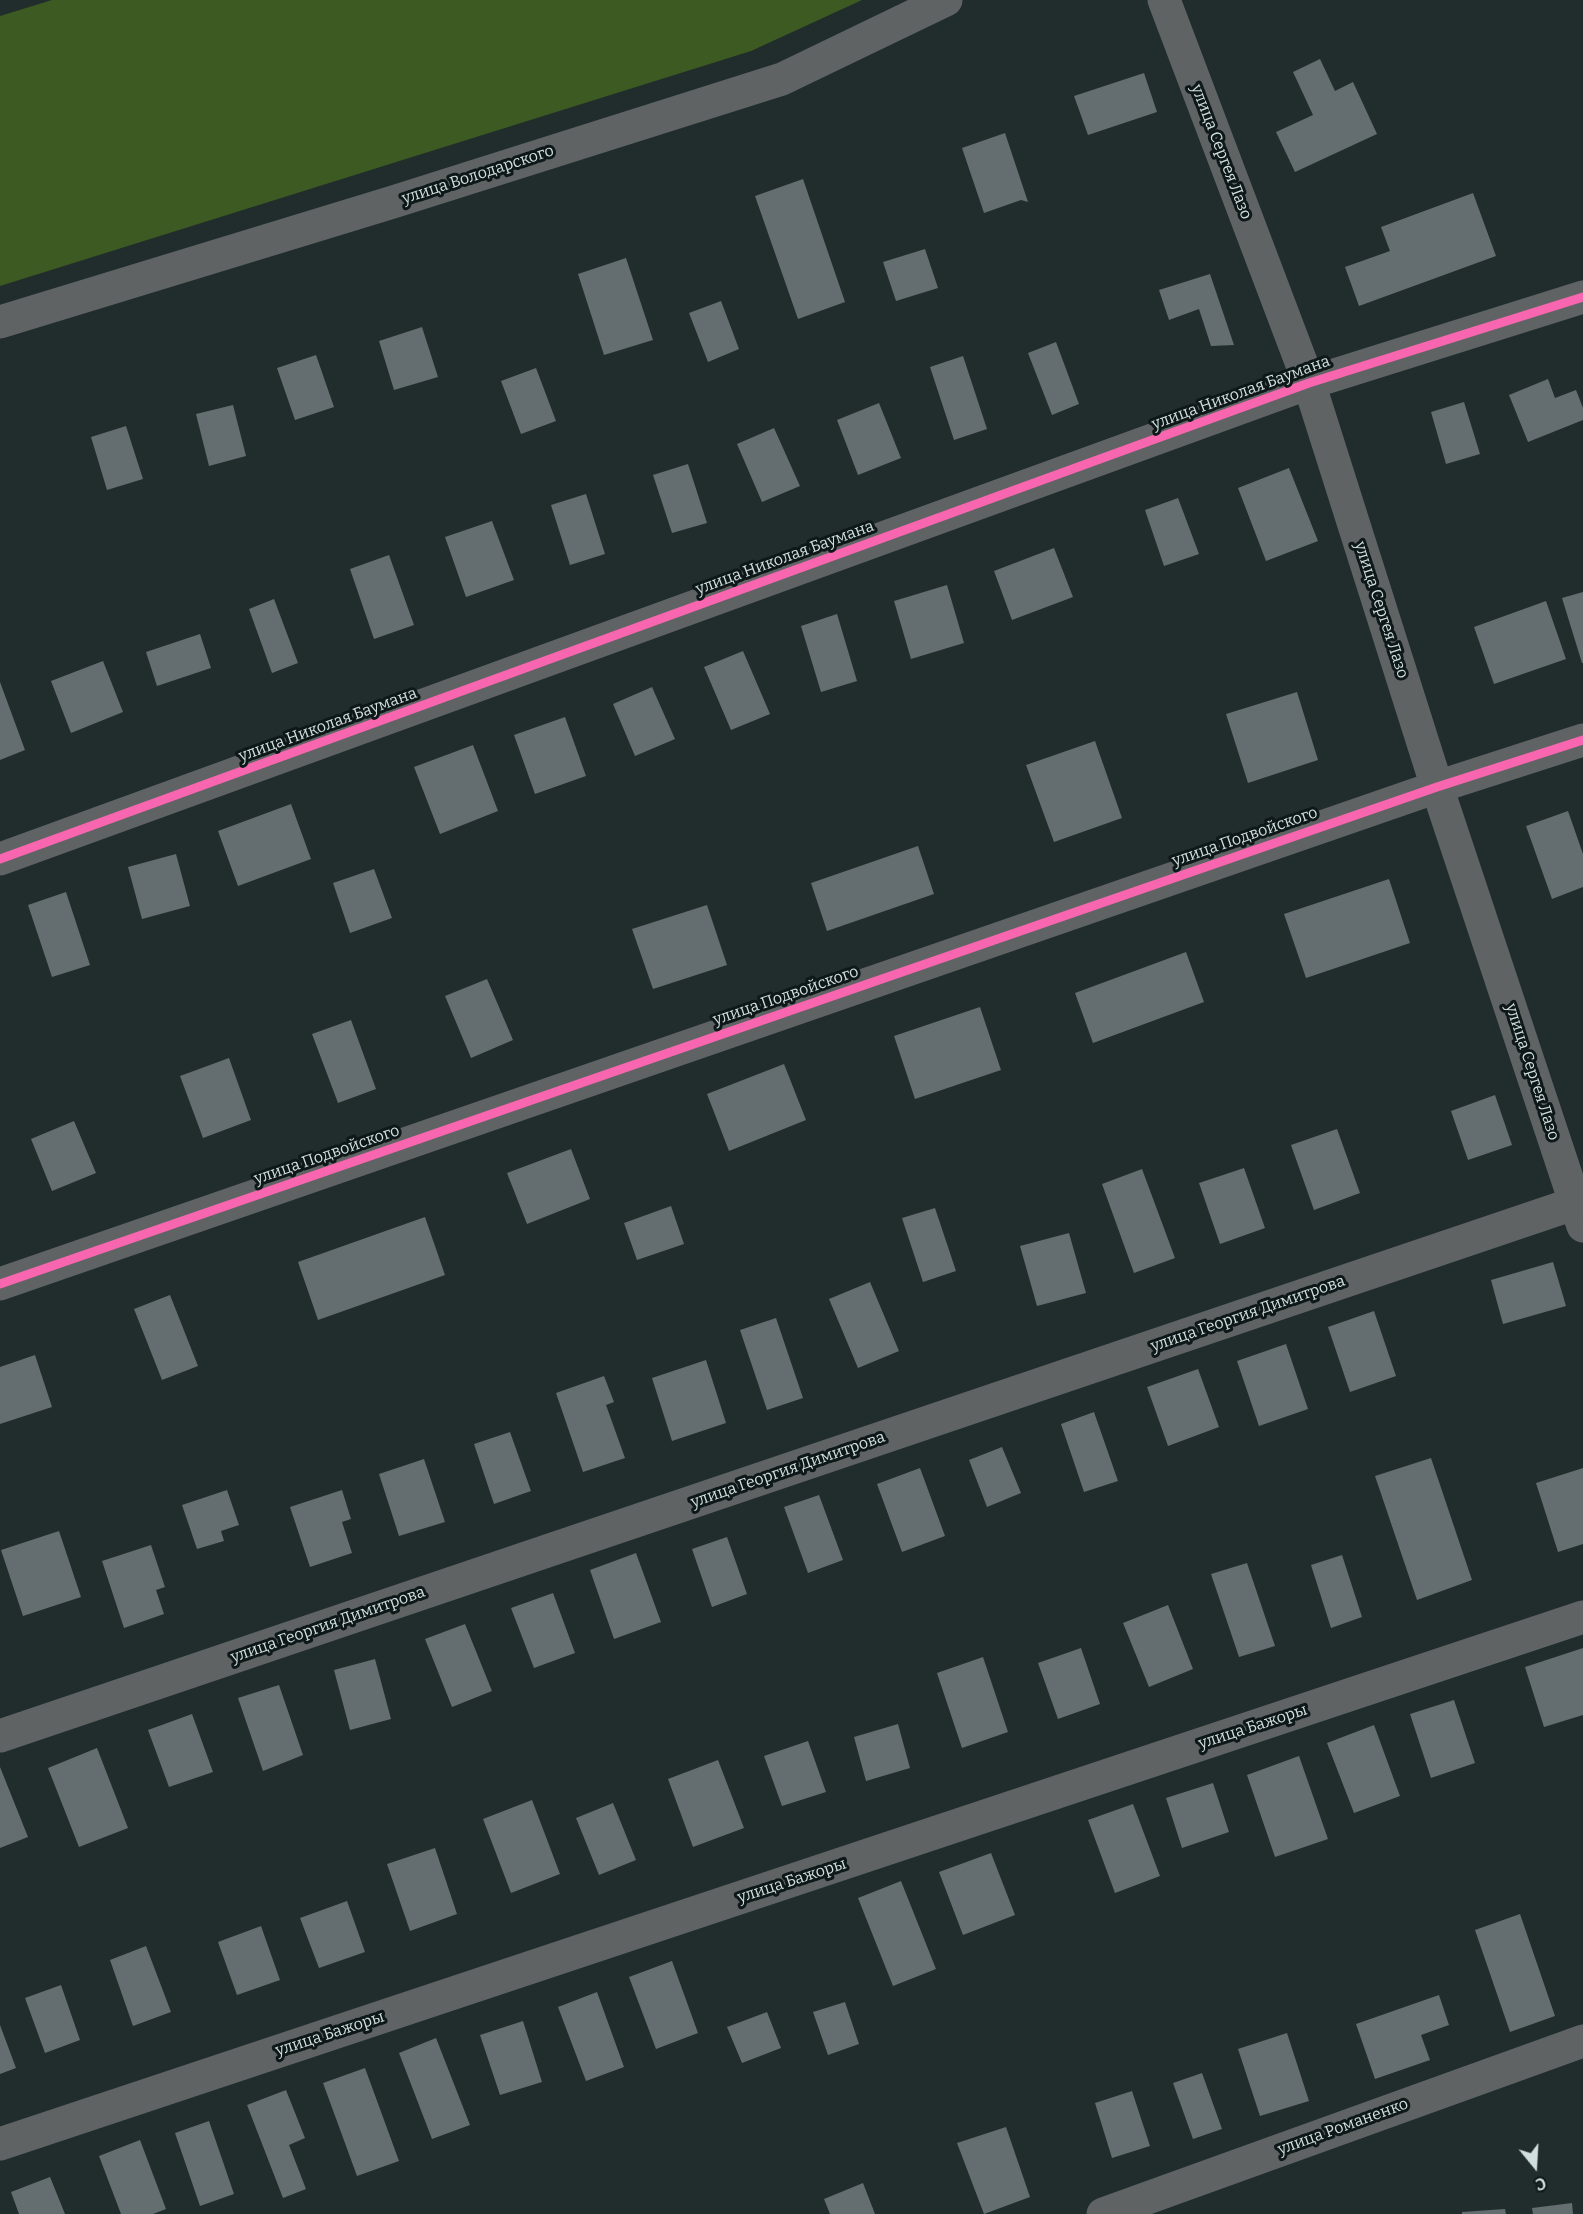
<!DOCTYPE html>
<html>
<head>
<meta charset="utf-8">
<style>
	body { margin:0 }
	#map { position:relative; width:1583px; height:2214px; overflow:hidden; background:#212d2d; font-family:Bitter,serif }
	canvas { display:block }
	.north { position:absolute; left:1505px; top:2136px; width:60px; height:60px; -webkit-text-stroke:4px #0e1818; paint-order:stroke; rotate:162deg; font-size:16px; font-weight:700; line-height:24px; text-align:center; color:#d1dfdf }
	.north::after { content:''; display:block; margin:auto; width:21px; height:27px; background:#d1dfdf; clip-path:polygon(50% 0,100% 100%,50% 72%,0 100%) }
</style>
</head>
<body>
<div id="map">
<canvas width="1583" height="2214"></canvas>
<div class="north">С</div>
</div>
<script>
const ctx = document.querySelector('canvas').getContext('2d');
ctx.lineJoin = 'round';
function paint(path, color) { ctx.fillStyle = color; ctx.fill(path, 'evenodd'); }
function strokePath(path, color, width, dash) { ctx.strokeStyle = color; ctx.lineWidth = width; ctx.lineCap = dash ? 'butt' : 'round'; ctx.setLineDash(dash || []); ctx.stroke(path); }
function write(font, color, halo, rows, align = 'center') {
  ctx.font = font + ' Bitter,serif'; ctx.lineWidth = 6; ctx.setLineDash([]); ctx.textBaseline = 'middle'; ctx.strokeStyle = halo; ctx.fillStyle = color; for (const [text, x, y, turn = 0] of rows) {
    ctx.save(); ctx.translate(x, y); ctx.rotate((+turn || 0) * Math.PI / 180); ctx.textAlign = isNaN(turn) ? turn : align; if (halo) ctx.strokeText(text, 0, 0); ctx.fillText(text, 0, 0); ctx.restore();
  }
}
paint(new Path2D(`
	M52 0H862L751 51 0 286V16Z`), '#3d5a22');
paint(new Path2D(`
	M1320 59 1335 91 1353 82 1377 134 1295 172 1276 132 1313 115 1293 72Z
	M1144 73 1157 112 1088 135 1074 96Z
	M1005 133 1028 202 1021 200 984 213 962 148Z
	M803 179 845 302 798 319 755 196Z
	M1473 193 1496 256 1359 306 1345 267 1390 251 1381 227Z
	M925 249 938 288 896 301 883 262Z
	M626 258 653 340 604 355 578 274Z
	M1210 274 1234 345 1211 346 1199 309 1169 320 1159 290Z
	M721 301 739 349 708 362 689 313Z
	M422 327 438 377 394 390 379 341Z
	M1056 342 1079 404 1052 415 1028 353Z
	M316 355 334 407 295 420 277 368Z
	M963 356 987 429 954 440 930 367Z
	M536 368 556 421 521 434 501 381Z
	M1548 379 1555 398 1576 390 1583 408V420L1528 442 1509 395Z
	M1464 402 1480 454 1446 464 1431 412Z
	M879 403 901 458 858 475 837 420Z
	M233 405 246 456 209 466 196 414Z
	M126 426 143 479 107 490 91 437Z
	M774 428 800 486 762 502 737 444Z
	M688 464 707 523 672 533 653 475Z
	M1289 468 1318 541 1266 561 1238 488Z
	M586 494 605 554 570 565 551 505Z
	M1178 498 1199 554 1164 566 1145 510Z
	M492 521 514 580 466 597 445 537Z
	M1054 548 1073 597 1012 620 994 571Z
	M389 555 414 625 374 639 350 569Z
	M947 585 964 643 911 659 894 601Z
	M1583 592V663H1582L1562 598Z
	M274 599 298 663 272 673 249 609Z
	M1546 601 1566 659 1494 684 1474 627Z
	M837 614 857 681 821 692 801 626Z
	M200 634 211 668 157 686 146 652Z
	M743 651 770 714 731 730 704 667Z
	M103 661 123 712 71 733 51 681Z
	M0 682 25 750 0 760Z
	M652 687 675 739 635 756 613 704Z
	M1297 692 1318 760 1248 783 1226 714Z
	M565 717 586 776 535 794 514 735Z
	M1095 741 1122 818 1054 842 1026 765Z
	M473 745 498 811 440 834 414 767Z
	M291 804 311 859 238 886 218 831Z
	M1568 811 1583 854V887L1552 899 1526 826Z
	M918 846 934 894 827 931 811 883Z
	M176 854 190 906 142 919 128 867Z
	M374 869 392 918 350 933 333 883Z
	M1389 879 1410 943 1306 978 1284 914Z
	M66 892 90 965 52 977 28 905Z
	M707 905 727 965 653 989 632 929Z
	M1186 952 1204 1002 1093 1043 1075 993Z
	M487 979 513 1040 471 1058 445 996Z
	M980 1007 1001 1070 915 1099 894 1036Z
	M351 1020 376 1089 338 1103 312 1034Z
	M229 1058 251 1120 203 1138 180 1076Z
	M784 1064 806 1120 729 1151 707 1094Z
	M1495 1095 1512 1145 1468 1160 1451 1111Z
	M74 1121 96 1173 52 1191 31 1139Z
	M1337 1129 1360 1193 1314 1210 1291 1145Z
	M571 1149 590 1199 527 1224 507 1173Z
	M1244 1168 1265 1228 1220 1244 1199 1183Z
	M1142 1169 1175 1258 1134 1273 1102 1184Z
	M671 1206 684 1244 637 1260 624 1223Z
	M935 1208 956 1271 923 1282 902 1218Z
	M425 1217 445 1275 318 1320 298 1262Z
	M1069 1233 1086 1293 1037 1306 1020 1246Z
	M1553 1262 1566 1306 1503 1324 1491 1280Z
	M870 1282 899 1351 858 1368 829 1299Z
	M170 1295 198 1366 162 1380 134 1309Z
	M1374 1311 1396 1376 1350 1392 1328 1327Z
	M776 1318 803 1398 767 1410 740 1330Z
	M1286 1344 1308 1409 1259 1426 1237 1361Z
	M35 1355 52 1407 0 1424V1367Z
	M706 1360 726 1423 672 1441 652 1378Z
	M1198 1369 1219 1427 1168 1446 1147 1387Z
	M604 1376 614 1402 606 1405 625 1458 583 1472 556 1393Z
	M1094 1412 1118 1481 1084 1492 1061 1424Z
	M510 1432 531 1491 494 1504 474 1444Z
	M1002 1447 1021 1493 987 1507 969 1460Z
	M1431 1458 1472 1580 1417 1600 1375 1476Z
	M424 1459 445 1522 399 1536 379 1474Z
	M920 1468 945 1536 902 1552 877 1484Z
	M1583 1468V1544L1558 1552 1536 1483Z
	M227 1490 239 1525 221 1531 224 1541 197 1549 182 1505Z
	M342 1490 351 1519 342 1522 352 1553 310 1567 290 1507Z
	M819 1495 843 1560 808 1573 784 1507Z
	M59 1531 81 1597 23 1616 1 1550Z
	M727 1537 747 1594 712 1607 692 1549Z
	M151 1545 165 1587 156 1590 164 1614 124 1628 102 1561Z
	M636 1553 661 1622 614 1639 590 1570Z
	M1342 1555 1362 1617 1331 1628 1311 1565Z
	M1247 1563 1275 1646 1239 1657 1211 1574Z
	M553 1593 575 1653 534 1668 511 1608Z
	M1168 1605 1193 1669 1149 1687 1123 1623Z
	M465 1624 492 1691 452 1707 425 1639Z
	M1081 1648 1100 1704 1058 1719 1038 1663Z
	M1583 1648V1715L1544 1727 1525 1667Z
	M983 1657 1008 1732 962 1748 937 1673Z
	M375 1659 391 1719 350 1730 334 1670Z
	M279 1685 303 1755 263 1771 238 1698Z
	M1454 1700 1475 1763 1431 1778 1410 1714Z
	M192 1714 213 1772 169 1787 148 1730Z
	M898 1724 910 1768 866 1781 854 1737Z
	M1374 1725 1400 1796 1354 1813 1327 1743Z
	M808 1741 826 1792 782 1806 764 1756Z
	M97 1748 128 1828 79 1847 48 1768Z
	M1299 1756 1328 1839 1275 1857 1247 1775Z
	M718 1760 744 1828 693 1847 668 1779Z
	M0 1767 28 1837 0 1848Z
	M1213 1783 1229 1832 1182 1848 1166 1798Z
	M532 1800 560 1874 511 1893 483 1819Z
	M613 1803 636 1860 599 1875 576 1818Z
	M1133 1804 1160 1876 1115 1893 1088 1820Z
	M435 1848 457 1914 410 1931 387 1864Z
	M991 1853 1015 1915 963 1935 939 1872Z
	M901 1881 936 1969 893 1986 858 1898Z
	M347 1901 365 1952 319 1968 300 1918Z
	M1520 1914 1555 2016 1510 2032 1475 1930Z
	M261 1926 280 1980 237 1995 218 1942Z
	M146 1946 171 2012 133 2026 110 1960Z
	M672 1961 698 2033 656 2049 629 1977Z
	M61 1985 80 2040 45 2053 25 1998Z
	M597 1992 624 2067 586 2081 558 2007Z
	M1439 1995 1449 2025 1421 2035 1430 2060 1375 2079 1356 2024Z
	M845 2002 859 2044 828 2055 813 2012Z
	M767 2012 781 2048 742 2063 727 2027Z
	M523 2021 542 2082 500 2095 480 2035Z
	M0 2025 16 2068 0 2074Z
	M1287 2033 1309 2101 1260 2116 1238 2049Z
	M436 2038 470 2125 432 2139 399 2053Z
	M365 2068 399 2161 357 2176 323 2083Z
	M1202 2073 1222 2129 1193 2139 1173 2083Z
	M286 2090 305 2138 289 2145 306 2189 283 2198 247 2105Z
	M1132 2091 1150 2146 1112 2158 1095 2103Z
	M209 2121 234 2194 200 2206 175 2133Z
	M1006 2127 1030 2197 984 2214 957 2143Z
	M140 2140 166 2209 153 2214H121L99 2156Z
	M50 2177 65 2214H19L11 2192Z
	M863 2183 875 2214H830L824 2199Z
	M1572 2203 1573 2214H1533L1532 2208Z
	M1505 2209 1506 2214H1462V2212Z`), '#646d70');
strokePath(new Path2D(`
	M1164 0 1309 383 1437 787 1583 1226
	M0 322 393 202 782 79 946 0
	M0 859 1309 383 1583 297
	M0 1284 1437 787 1583 740
	M0 1736 1576 1203
	M0 2144 1583 1617
	M1103 2214 1583 2041`), '#5f6363', 33);
strokePath(new Path2D(`
	M0 859 1309 383 1583 297
	M0 1284 1437 787 1583 740`), '#f766af', 9);
write('16px', '#d1dfdf', '#0e1818', [
	["улица Сергея Лазо",1221,152,69],
	["улица Володарского",478,175,-18],
	["улица Николая Баумана",1241,393,-20],
	["улица Николая Баумана",785,558,-20],
	["улица Сергея Лазо",1381,610,72],
	["улица Николая Баумана",328,725,-20],
	["улица Подвойского",1245,837,-19],
	["улица Подвойского",786,996,-19],
	["улица Сергея Лазо",1532,1072,72],
	["улица Подвойского",327,1155,-19],
	["улица Георгия Димитрова",1248,1314,-19],
	["улица Георгия Димитрова",788,1470,-19],
	["улица Георгия Димитрова",328,1625,-19],
	["улица Бажоры",1253,1727,-18],
	["улица Бажоры",792,1881,-18],
	["улица Бажоры",330,2034,-18],
	["улица Романенко",1343,2127,-20]
]);
</script>
</body>
</html>
